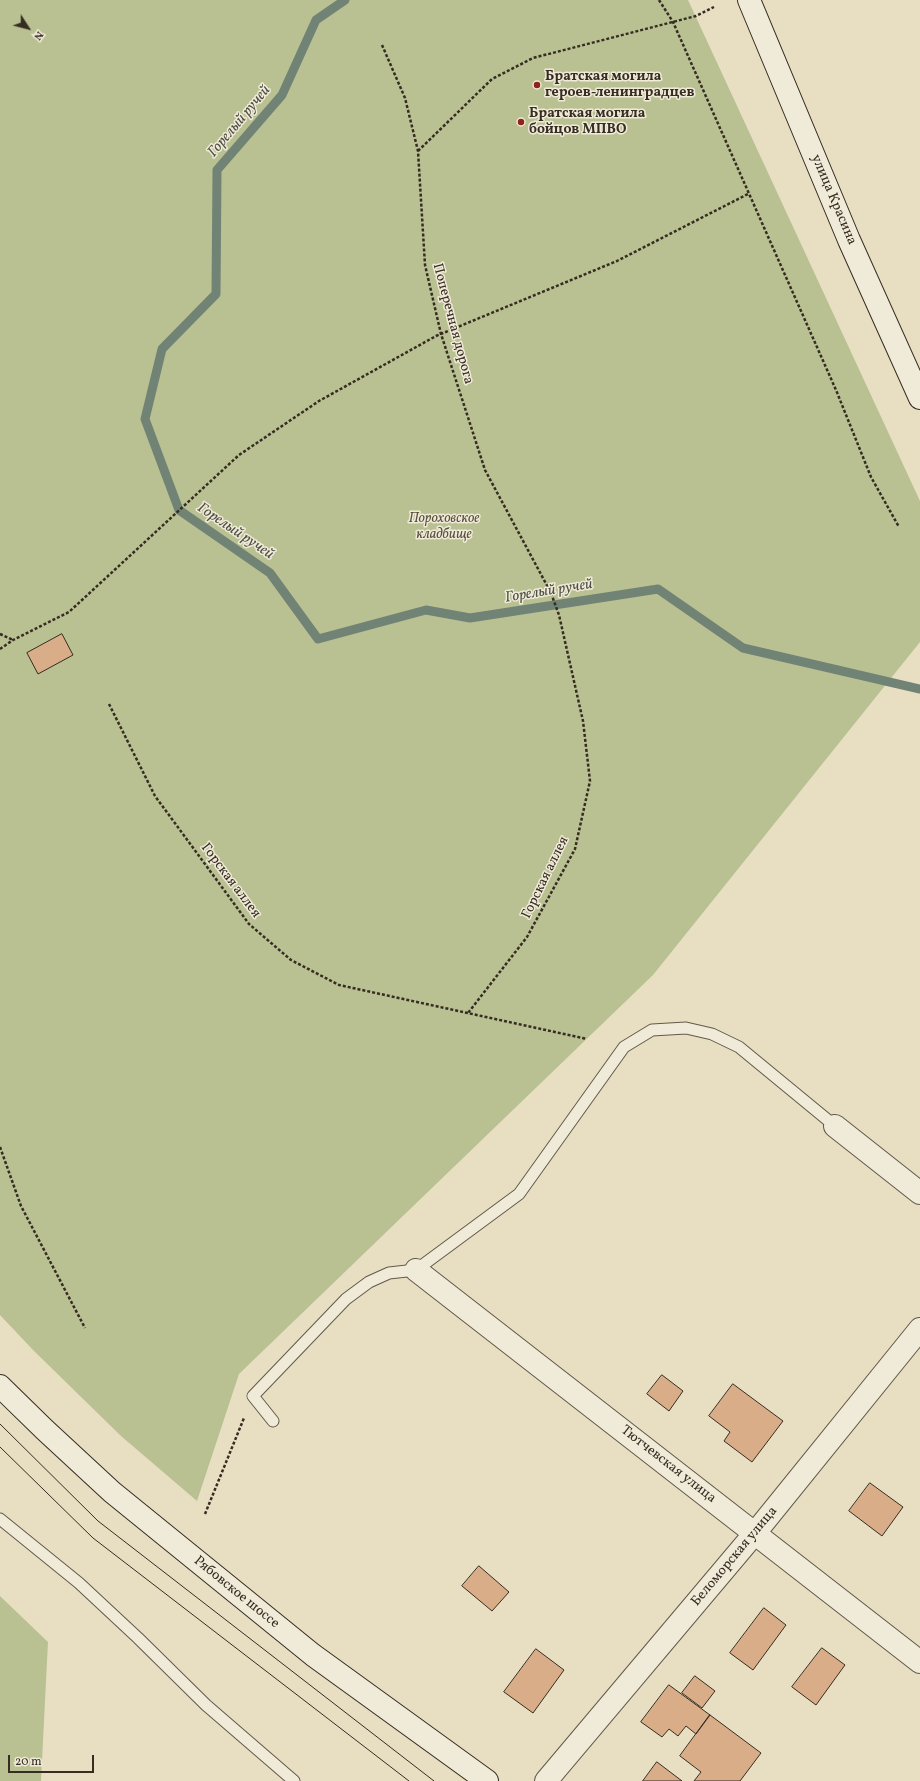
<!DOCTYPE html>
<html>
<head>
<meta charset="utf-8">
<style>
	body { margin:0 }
	#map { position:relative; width:920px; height:1781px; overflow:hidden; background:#e8dfc3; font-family:Vollkorn,serif }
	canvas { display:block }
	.north { position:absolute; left:8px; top:8px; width:40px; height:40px; -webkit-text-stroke:3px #f0ead8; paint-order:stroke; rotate:126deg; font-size:11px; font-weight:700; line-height:16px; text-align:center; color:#362c22 }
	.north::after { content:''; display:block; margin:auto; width:14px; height:18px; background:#362c22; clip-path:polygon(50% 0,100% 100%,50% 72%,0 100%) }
	.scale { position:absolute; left:8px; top:1755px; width:86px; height:18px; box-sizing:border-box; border:2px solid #362c22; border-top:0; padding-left:5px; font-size:12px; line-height:14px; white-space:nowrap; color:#362c22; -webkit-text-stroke:3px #f0ead8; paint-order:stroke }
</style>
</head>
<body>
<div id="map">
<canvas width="920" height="1781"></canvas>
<div class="north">N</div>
<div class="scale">20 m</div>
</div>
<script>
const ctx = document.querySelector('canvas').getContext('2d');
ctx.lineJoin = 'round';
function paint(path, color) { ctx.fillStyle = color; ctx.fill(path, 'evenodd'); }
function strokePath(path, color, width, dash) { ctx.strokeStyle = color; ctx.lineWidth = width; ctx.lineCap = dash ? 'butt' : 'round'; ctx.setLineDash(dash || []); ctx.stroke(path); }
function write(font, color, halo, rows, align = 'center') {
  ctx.font = font + ' Vollkorn,serif'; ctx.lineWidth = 3; ctx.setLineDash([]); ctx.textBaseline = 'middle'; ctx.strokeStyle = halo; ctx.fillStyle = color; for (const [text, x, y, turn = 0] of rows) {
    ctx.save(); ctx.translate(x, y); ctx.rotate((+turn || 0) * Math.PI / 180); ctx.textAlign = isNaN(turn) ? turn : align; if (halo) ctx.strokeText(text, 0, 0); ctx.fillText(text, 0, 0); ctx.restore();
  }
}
paint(new Path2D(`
	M0 0H688L920 501V642L653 975 239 1374 197 1501 121 1436 33 1350 0 1315Z
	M0 1596 48 1642 41 1781H0Z`), '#b9c192');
strokePath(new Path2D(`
	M345 0 316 20 282 95 217 170 216 294 162 349 145 419 179 510 270 573 318 639 426 610 470 618 658 589 743 648 920 689`), '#718375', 9);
const building = new Path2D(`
	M62 634 73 655 38 674 27 653Z
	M662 1375 683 1391 669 1411 647 1394Z
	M733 1384 783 1421 752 1462 724 1441 730 1432 709 1416Z
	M870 1483 903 1507 882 1536 849 1511Z
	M479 1566 509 1592 492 1611 462 1586Z
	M764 1608 786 1625 753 1670 730 1653Z
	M822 1648 845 1665 816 1705 792 1687Z
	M536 1649 564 1670 533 1713 504 1692Z
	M695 1676 715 1691 702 1708 682 1693Z
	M669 1685 710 1715 696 1734 686 1726 678 1736 669 1729 662 1737 641 1722Z
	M710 1715 761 1753 740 1781H694L701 1772 680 1756Z
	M657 1762 682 1781H643Z`);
paint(building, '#d8ad88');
strokePath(building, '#362c22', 1);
const lane = new Path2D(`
	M273 1421 253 1396 346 1299 369 1282 389 1273 416 1270 519 1194 624 1047 652 1030 686 1028 712 1034 739 1047 835 1126
	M0 1519 79 1583 138 1638 206 1705 294 1781`);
const street = new Path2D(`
	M835 1126 920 1193
	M416 1270 920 1662
	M546 1781 755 1533 920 1329`);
const secondary = new Path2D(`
	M749 0 849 240 920 398
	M0 1386 45 1430 112 1492 313 1655 487 1781`);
strokePath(lane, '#62594a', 13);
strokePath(street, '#62594a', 24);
strokePath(secondary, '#362c22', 24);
strokePath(new Path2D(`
	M659 0 673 22 836 390 871 477 899 527
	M382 45 405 98 418 151 425 265 441 334 485 470 551 593 559 615 583 721 590 781 575 849 527 937 468 1013
	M418 151 492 79 533 58 696 16 714 7
	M0 634 13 640
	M0 649 13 640 69 612 239 455 319 401 436 336 617 261 748 194
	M109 704 155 796 249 924 291 960 339 985 587 1039
	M0 1147 21 1206 85 1328
	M205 1514 244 1418`), '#362c22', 2.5, [3, 2]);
strokePath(lane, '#f0ead8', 11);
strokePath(street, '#f0ead8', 22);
strokePath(secondary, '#f0ead8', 22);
strokePath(new Path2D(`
	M0 1424 98 1521 434 1781
	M0 1447 93 1538 409 1781`), '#362c22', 1);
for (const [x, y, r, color] of [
	[537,85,4,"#8f2418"],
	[521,122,4,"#8f2418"]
]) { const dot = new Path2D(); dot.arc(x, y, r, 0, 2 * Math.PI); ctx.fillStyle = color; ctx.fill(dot); strokePath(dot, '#f0ead8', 1.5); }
write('bold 14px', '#362c22', '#f0ead8', [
	["Братская могила",545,77],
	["героев-ленинградцев",545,93],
	["Братская могила",529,114],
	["бойцов МПВО",529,130]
], 'left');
write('14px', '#362c22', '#f0ead8', [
	["улица Красина",833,200,67],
	["Поперечная дорога",452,324,75],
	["Горская аллея",546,878,-64],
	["Горская аллея",230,881,53],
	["Тютчевская улица",668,1465,38],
	["Беломорская улица",735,1557,-50],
	["Рябовское шоссе",236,1593,39]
]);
write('italic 14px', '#57513e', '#f0ead8', [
	["Пороховское",444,519],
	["кладбище",444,535]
]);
write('italic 15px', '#4e5045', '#f0ead8', [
	["Горелый ручей",240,122,-50],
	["Горелый ручей",235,532,34],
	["Горелый ручей",549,592,-9]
]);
</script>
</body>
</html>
